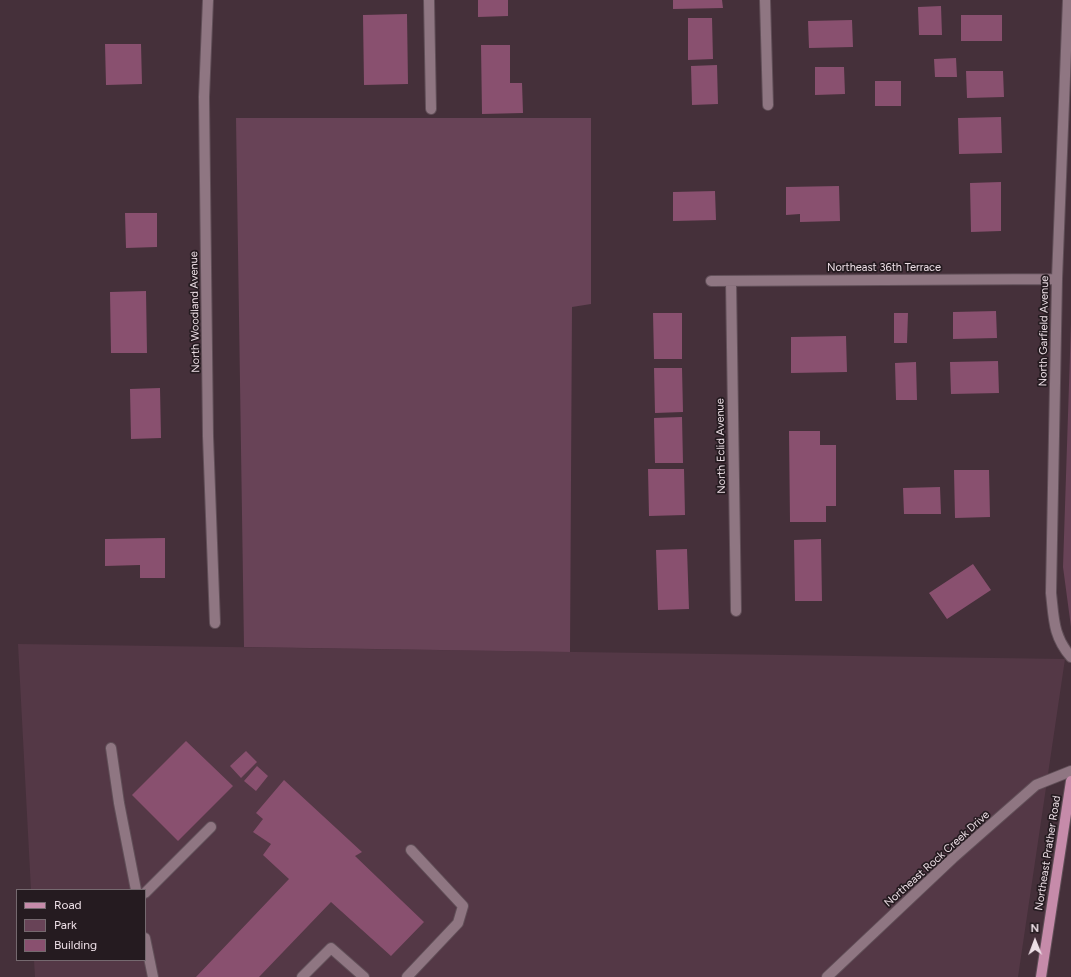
<!DOCTYPE html>
<html>
<head>
<meta charset="utf-8">
<style>
	body { margin:0 }
	#map { position:relative; width:1071px; height:977px; overflow:hidden; background:#45303a; font-family:Figtree,sans-serif }
	canvas { display:block }
	.legend { position:absolute; left:16px; top:889px; width:130px; height:72px; box-sizing:border-box; background:#251b20; border:1px solid #75696f; margin:0; padding:5px 7px; list-style:none; font-size:12px; color:#eddfe6 }
	.legend li { display:flex; align-items:center; gap:8px; height:20px }
	.legend b { width:20px; border:1px solid #75696f }
	.north { position:absolute; left:1015px; top:921px; width:40px; height:40px; -webkit-text-stroke:3px #251b20; paint-order:stroke; rotate:359deg; font-size:11px; font-weight:700; line-height:16px; text-align:center; color:#eddfe6 }
	.north::after { content:''; display:block; margin:auto; width:14px; height:18px; background:#eddfe6; clip-path:polygon(50% 0,100% 100%,50% 72%,0 100%) }
</style>
</head>
<body>
<div id="map">
<canvas width="1071" height="977"></canvas>
<ul class="legend">
<li><b style="height:5px;background:#c68baa"></b>Road</li>
<li><b style="height:11px;background:#684357"></b>Park</li>
<li><b style="height:11px;background:#89506f"></b>Building</li>
</ul>
<div class="north">N</div>
</div>
<script>
const ctx = document.querySelector('canvas').getContext('2d');
ctx.lineJoin = 'round';
function paint(path, color) { ctx.fillStyle = color; ctx.fill(path, 'evenodd'); }
function strokePath(path, color, width, dash) { ctx.strokeStyle = color; ctx.lineWidth = width; ctx.lineCap = dash ? 'butt' : 'round'; ctx.setLineDash(dash || []); ctx.stroke(path); }
function write(font, color, halo, rows, align = 'center') {
  ctx.font = font + ' Figtree,sans-serif'; ctx.lineWidth = 3.5; ctx.setLineDash([]); ctx.textBaseline = 'middle'; ctx.strokeStyle = halo; ctx.fillStyle = color; for (const [text, x, y, turn = 0] of rows) {
    ctx.save(); ctx.translate(x, y); ctx.rotate((+turn || 0) * Math.PI / 180); ctx.textAlign = isNaN(turn) ? turn : align; if (halo) ctx.strokeText(text, 0, 0); ctx.fillText(text, 0, 0); ctx.restore();
  }
}
paint(new Path2D(`
	M18 644 1065 659 1018 977H35L34 960H145V890H31Z`), '#543846');
paint(new Path2D(`
	M236 118H591V304L572 307 570 652 244 647Z
	M1071 323V627L1063 567Z`), '#684357');
paint(new Path2D(`
	M478 0H508V16L478 17Z
	M673 0H722L723 8 673 9Z
	M941 6 942 35H919L918 7Z
	M407 14 408 84 364 85 363 15Z
	M961 15H1002V41H961Z
	M688 18H712L713 59 688 60Z
	M852 20 853 47 809 48 808 21Z
	M105 44H141L142 84 106 85Z
	M481 45H510V83H522L523 113 482 114Z
	M956 58 957 77H935L934 59Z
	M717 65 718 104 692 105 691 66Z
	M815 67H844L845 94 815 95Z
	M966 71H1003L1004 97 967 98Z
	M875 81H901V106H875Z
	M1001 117 1002 153 959 154 958 118Z
	M1001 182V231L971 232 970 183Z
	M839 186 840 221 800 222V214L786 215V187Z
	M715 191 716 220 673 221V192Z
	M125 213H157V247L126 248Z
	M146 291 147 353H111L110 292Z
	M996 311 997 338 953 339V312Z
	M653 313H682V359H654Z
	M894 313H908L907 343H894Z
	M846 336 847 372 791 373V337Z
	M998 361 999 393 951 394 950 362Z
	M916 362 917 400H896L895 363Z
	M654 368H682L683 412 655 413Z
	M160 388 161 438 131 439 130 389Z
	M682 417 683 463H655L654 418Z
	M789 431H820V445H836V506H826V522H790Z
	M648 469H684L685 515 649 516Z
	M954 470H989L990 517 955 518Z
	M940 487 941 514H904L903 488Z
	M165 538V578H140V565L105 566V539Z
	M821 539 822 601H795L794 540Z
	M687 549 689 609 658 610 656 550Z
	M973 564 991 590 947 619 929 593Z
	M186 741 233 786 178 841 132 795Z
	M246 751 257 762 241 778 230 766Z
	M257 766 268 776 256 791 244 781Z
	M284 780 362 852 355 856 424 922 391 956 331 902 259 977H196L289 879 263 855 271 844 253 832 263 819 256 813Z`), '#89506f');
const minor = new Path2D(`
	M208 0 204 97 208 436 215 623
	M429 0 431 109
	M765 0 768 105
	M1068 0 1057 279 1051 593C1054 619 1053 636 1071 657
	M711 281 1057 279
	M731 281 736 611
	M111 748 119 803 136 890
	M145 893 211 827
	M145 938 153 977
	M302 977 331 948 364 977
	M407 977 458 923 463 906 411 850
	M827 977 953 858 1036 785 1071 771`);
const major = new Path2D(`
	M1041 977 1071 781`);
strokePath(minor, '#614f58', 12);
strokePath(major, '#614f58', 12);
strokePath(minor, '#8f7682', 10);
strokePath(major, '#c68baa', 10);
write('11px', '#eddfe6', '#251b20', [
	["Northeast 36th Terrace",884,268],
	["North Woodland Avenue",195,312,-91],
	["North Garfield Avenue",1044,331,-89],
	["North Eclid Avenue",721,446,-91],
	["Northeast Prather Road",1048,853,-81],
	["Northeast Rock Creek Drive",937,859,-42]
]);
</script>
</body>
</html>
